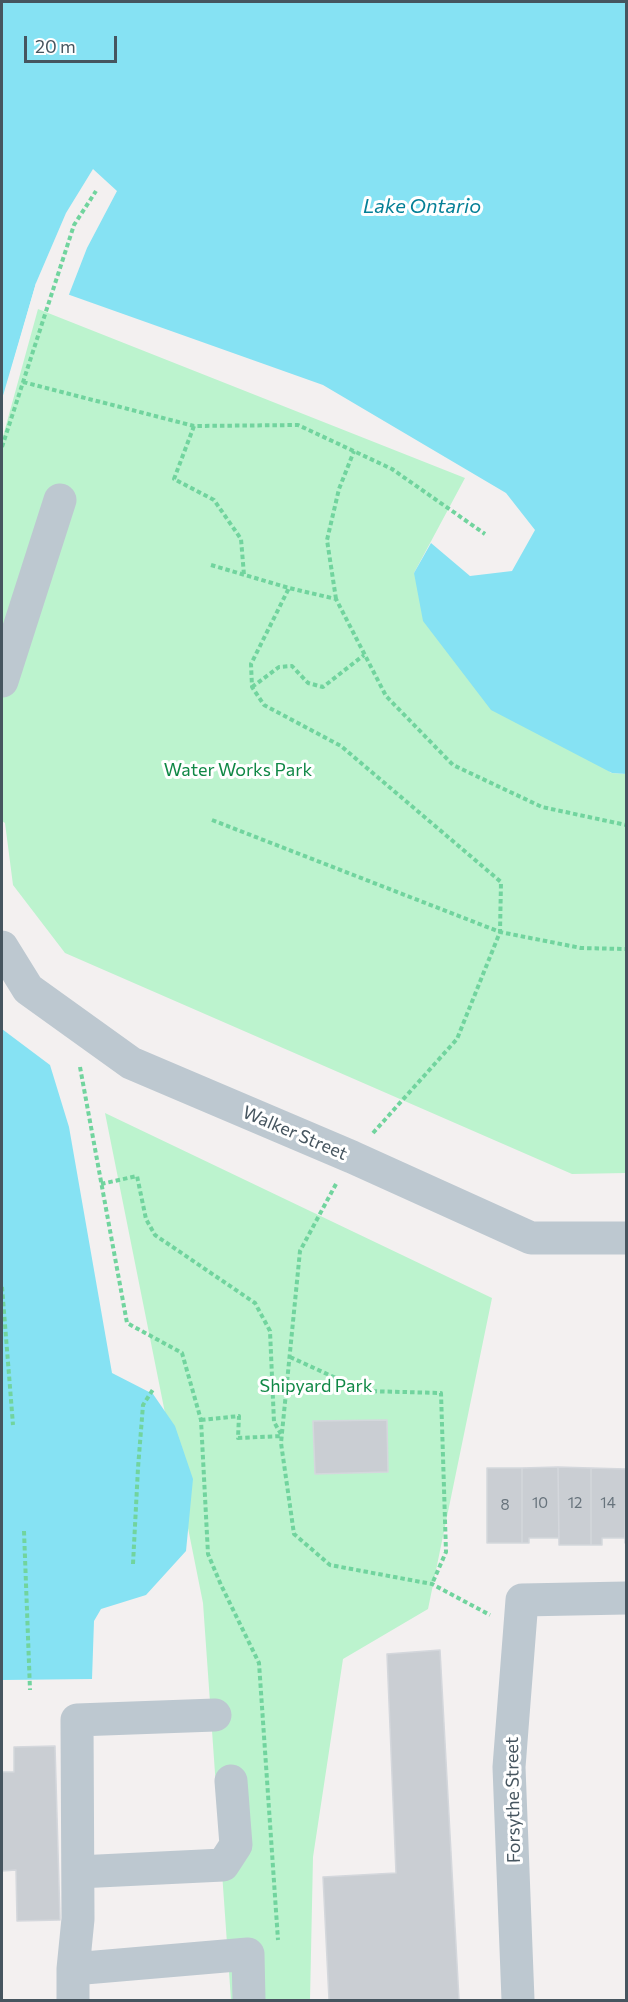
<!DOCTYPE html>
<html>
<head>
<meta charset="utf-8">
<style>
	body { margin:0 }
	#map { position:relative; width:628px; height:2002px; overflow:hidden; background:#f3f0f0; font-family:Commissioner,sans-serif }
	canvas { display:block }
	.frame { position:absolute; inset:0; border:3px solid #46555f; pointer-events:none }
	.scale { position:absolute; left:24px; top:36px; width:93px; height:27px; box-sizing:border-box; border:3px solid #46555f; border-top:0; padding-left:8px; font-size:18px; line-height:21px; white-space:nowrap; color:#46555f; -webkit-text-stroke:4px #fff; paint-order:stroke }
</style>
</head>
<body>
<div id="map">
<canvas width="628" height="2002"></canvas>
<div class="frame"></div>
<div class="scale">20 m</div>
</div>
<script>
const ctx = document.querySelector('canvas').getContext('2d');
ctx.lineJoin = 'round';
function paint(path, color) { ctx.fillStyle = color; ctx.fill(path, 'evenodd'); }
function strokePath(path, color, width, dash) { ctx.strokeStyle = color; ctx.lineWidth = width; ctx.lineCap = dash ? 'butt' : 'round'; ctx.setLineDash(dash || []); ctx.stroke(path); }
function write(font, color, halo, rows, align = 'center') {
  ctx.font = font + ' Commissioner,sans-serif'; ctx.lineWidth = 6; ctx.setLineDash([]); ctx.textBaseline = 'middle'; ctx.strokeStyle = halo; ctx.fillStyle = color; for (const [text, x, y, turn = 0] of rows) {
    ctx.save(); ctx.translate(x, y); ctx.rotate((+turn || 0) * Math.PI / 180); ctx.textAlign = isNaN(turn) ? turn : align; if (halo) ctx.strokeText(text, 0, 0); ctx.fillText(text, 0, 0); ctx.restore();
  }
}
paint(new Path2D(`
	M38 309 465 478 414 573 611 773 626 774V1173L572 1174 65 953 13 885 5 823 2 821V440Z
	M105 1113 492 1298 428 1609 343 1659 313 1857 310 2000H231L203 1603Z`), '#bcf3ce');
paint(new Path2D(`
	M2 2H626V774L612 773 491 710 423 621 414 573 431 543 470 576 512 571 535 530 506 493 323 385 36 283 2 402Z
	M2 1029 50 1065 69 1127 112 1373 153 1394 175 1426 193 1479 186 1551 146 1595 101 1609 94 1621 92 1679 2 1680Z`), '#86e2f3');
paint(new Path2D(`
	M93 169 117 191 87 248 68 297 38 287 4 403 2 405V399L36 283 66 213Z`), '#f3f0f0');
const building = new Path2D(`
	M387 1420 388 1472 315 1474 313 1421Z
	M558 1467 559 1538H529V1543H522V1468Z
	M558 1467 591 1468V1545H559Z
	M487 1468H522V1543H487Z
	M591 1468 626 1469 625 1538H602V1545H591Z
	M626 1469V1543H625Z
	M440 1650 459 2000H329L323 1877 396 1873 387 1654Z
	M55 1746 60 1920 17 1921 16 1870 2 1871V1772H14V1747Z`);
paint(building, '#caced3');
strokePath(building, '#d4d7dc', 1.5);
strokePath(new Path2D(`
	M23 382 194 426 298 425 392 469 485 534
	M194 426 174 479 214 500 241 539 244 575
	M2 447 74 225 96 191
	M211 565 289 588 336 599 386 696 453 765 542 807 626 825
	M336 599 327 540 339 489 354 451
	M252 687 279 667 292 666 308 683 323 687 364 655
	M212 820 500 932 501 882 341 746 264 705 252 687 251 664 289 588
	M80 1067 127 1323 182 1353 201 1420 208 1554 221 1585 259 1663 278 1940
	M373 1133 457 1039 500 932 581 948 626 949
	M101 1184 137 1176 146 1219 155 1235 255 1303 270 1331 274 1422 281 1434
	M336 1184 300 1251 281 1443 294 1534 330 1565 432 1584 490 1615
	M2 1287 13 1425
	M290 1357 364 1391 441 1393 446 1552 432 1584
	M201 1420 239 1416 238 1438 282 1436
	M24 1531 30 1690
	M133 1564 138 1468 143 1405 154 1388`), '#71d49e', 4, [4.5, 3]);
strokePath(new Path2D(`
	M2 681 60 500
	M2 947 28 989 131 1063 352 1157 531 1238H626
	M78 1872 223 1865 236 1845 231 1781
	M73 1969 248 1954 249 2000
	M73 2000V1969L78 1919 77 1720 215 1715
	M518 2000 509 1767 522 1600 626 1598`), '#bdc8d0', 33);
write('15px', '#67737c', null, [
	["10",540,1503],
	["12",575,1503],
	["14",608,1503],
	["8",505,1505]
]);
write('18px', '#108846', '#fff', [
	["Water Works Park",238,770],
	["Shipyard Park",316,1386]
]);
write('18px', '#46555f', '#fff', [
	["Walker Street",295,1133,23],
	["Forsythe Street",513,1800,-91]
]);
write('italic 20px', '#047f96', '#fff', [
	["Lake Ontario",422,206]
]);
</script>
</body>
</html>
